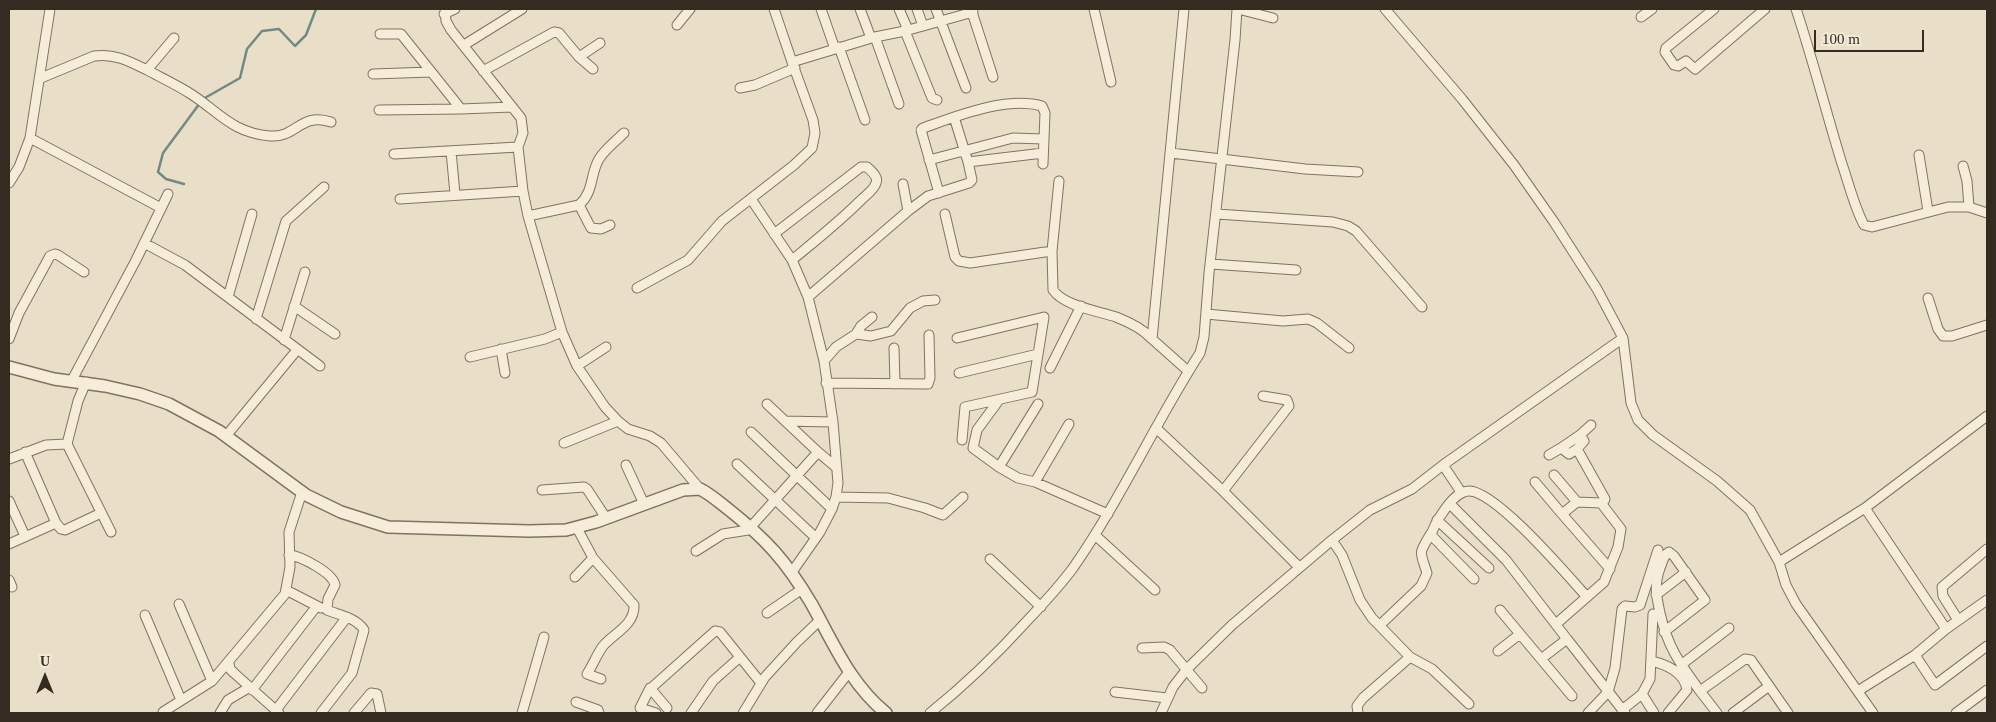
<!DOCTYPE html>
<html>
<head>
<meta charset="utf-8">
<style>
	body { margin:0 }
	#map { position:relative; width:1996px; height:722px; overflow:hidden; background:#e9dfc8; font-family:Georgia,serif }
	canvas { display:block }
	.frame { position:absolute; inset:0; border:10px solid #352b21; pointer-events:none }
	.north { position:absolute; left:20px; top:652px; width:50px; height:50px; -webkit-text-stroke:4px #f1ead6; paint-order:stroke; rotate:0deg; font-size:14px; font-weight:700; line-height:20px; text-align:center; color:#352b21 }
	.north::after { content:''; display:block; margin:auto; width:18px; height:22px; background:#352b21; clip-path:polygon(50% 0,100% 100%,50% 72%,0 100%) }
	.scale { position:absolute; left:1814px; top:30px; width:110px; height:22px; box-sizing:border-box; border:2px solid #352b21; border-top:0; padding-left:6px; font-size:15px; line-height:18px; white-space:nowrap; color:#352b21; -webkit-text-stroke:4px #f1ead6; paint-order:stroke }
</style>
</head>
<body>
<div id="map">
<canvas width="1996" height="722"></canvas>
<div class="frame"></div>
<div class="north">U</div>
<div class="scale">100 m</div>
</div>
<script>
const ctx = document.querySelector('canvas').getContext('2d');
ctx.lineJoin = 'round';
function strokePath(path, color, width, dash) { ctx.strokeStyle = color; ctx.lineWidth = width; ctx.lineCap = dash ? 'butt' : 'round'; ctx.setLineDash(dash || []); ctx.stroke(path); }
strokePath(new Path2D(`
	M203 99 240 78 247 49 262 31 279 29 295 46 306 35 316 9
	M184 184 166 179 158 172 163 153 200 103`), '#708b84', 2.5);
const minor = new Path2D(`
	M445 9 446 21 451 30 521 118 523 133 518 147 523 191 528 216 562 332 577 366 605 407 618 421 628 429 650 436 661 443 700 489
	M774 9 792 62
	M821 9 835 49
	M860 9 871 38
	M899 9 908 30
	M917 9 923 26
	M936 9 966 88
	M971 9 993 77
	M1094 9 1111 82
	M1184 9 1152 339 1188 371
	M1238 9 1273 18
	M1385 9 1462 99 1514 165 1554 222 1597 289 1623 338 1631 403 1638 420 1653 435 1717 481 1750 510 1779 562 1786 585 1796 604 1873 713
	M1714 9 1666 48 1665 52 1674 65 1678 66 1686 61 1695 69 1765 9
	M1796 9C1813 60 1826 112 1842 164 1849 184 1854 206 1864 225L1872 227 1948 207H1969L1987 213
	M444 14 455 9
	M1641 17 1652 9
	M677 25 690 9
	M905 31 932 98 937 100
	M380 34H401L461 109
	M875 37 899 104
	M464 45 522 9
	M839 47 865 120
	M579 57 593 69
	M147 70C162 78 177 85 191 94 220 113 233 133 270 136 297 138 300 112 331 122
	M483 71 554 32 559 33 579 57 600 43
	M373 74 431 72
	M41 78 94 56C114 53 129 61 147 70L174 38
	M740 88 755 85 795 68
	M379 110 461 109 512 107
	M30 138 161 208
	M451 151 455 194
	M1171 153 1305 169 1358 172
	M394 154 518 147
	M1919 155 1928 211
	M929 160 1013 138 1043 139
	M968 162 1043 153
	M1963 166 1967 181 1969 207
	M1059 181 1052 251 1053 290C1064 306 1098 311 1116 317 1129 322 1143 329 1152 339
	M9 183 19 167 30 138 50 9
	M939 193 921 130 923 128C957 116 1006 96 1042 106L1045 113 1043 164
	M400 199 523 191
	M751 199 792 260 808 297 824 361 833 422 838 483 836 497 832 509 820 532 792 572
	M579 205 591 228 601 229 610 225
	M908 211 928 196 969 183 972 180 968 162 954 117
	M945 214 955 257 959 261 970 263 1052 251
	M1217 214 1333 222 1348 226 1356 231 1422 307
	M528 216 579 205C594 192 590 174 599 159 605 149 616 141 624 133
	M774 234 861 167H867C871 171 879 177 876 183 874 190 865 196 860 201 839 222 815 241 792 260
	M144 243 185 265 320 366
	M1211 264 1296 270
	M637 288 688 260 722 221 794 165 812 148 815 133 813 120 792 62 875 37 905 31 973 12
	M228 297 252 214
	M808 297 908 211 903 184
	M1928 298 1938 329 1943 336H1952L1987 325
	M294 306 335 334
	M1206 314 1283 321 1308 319 1317 323 1349 348
	M256 319 286 221 324 187
	M856 334 861 326 872 317
	M957 338 1044 317 1032 392 965 407 962 440
	M9 339 19 313 50 256 55 254 58 255 84 272
	M284 340 305 272
	M894 348 895 384
	M501 349 505 373
	M470 357 545 339 562 332
	M824 361 836 347 856 334 871 336 891 331 910 308 923 301 935 300
	M577 366 606 347
	M1050 368 1081 306
	M959 373 1038 354
	M72 380 136 260 168 194
	M86 382 78 401 67 444 111 532
	M826 383 928 384 930 378 929 335
	M999 400 977 430 973 448 999 467 1018 478 1035 482 1108 514
	M785 421 833 422
	M1591 425 1580 435 1584 441 1577 449 1605 499 1604 501 1601 503
	M1156 428 1223 491 1299 567
	M751 432 832 509
	M226 436 297 350
	M564 443 618 421
	M1561 448 1580 435
	M25 452 56 523
	M818 452 837 468
	M1549 455 1561 448 1569 454 1577 449
	M9 459 46 445 67 444
	M737 464 816 538
	M626 465 644 504
	M1443 465 1461 492
	M999 467 1038 404
	M1554 475 1577 502
	M1035 482 1069 424
	M1535 482 1562 514 1577 502 1601 503 1621 529 1618 547 1604 582 1556 624
	M542 490 584 487 587 489 606 518
	M1223 491 1289 406 1287 400 1263 396
	M836 497 888 498 925 508 943 515 963 497
	M9 501 25 536
	M1450 504 1506 560 1567 639
	M1865 508 1946 629
	M1562 514 1610 569
	M1437 520 1489 568
	M577 528 593 558 634 605C635 625 614 633 603 646 597 654 593 665 587 674L601 679
	M1095 535 1155 590
	M1431 535 1474 579
	M1332 540 1342 555 1360 600 1372 618 1410 657 1432 669 1469 704
	M9 544 56 523 61 529 65 530 101 513
	M696 551 723 534 748 530 818 452 767 404
	M289 555C301 556 333 573 335 585L328 599 327 610C339 615 357 618 364 630L352 673 321 713
	M990 559 1041 607
	M1779 562 1865 508 1987 416
	M575 577 593 558
	M9 580 12 587
	M286 590 321 608
	M1656 595 1686 572
	M1987 600 1946 629 1915 655 1935 685 1987 646
	M179 604 212 681
	M1500 610 1541 659 1567 639 1625 713
	M767 613 802 589
	M145 615 181 700
	M1958 620 1943 596 1942 587 1987 549
	M1380 625 1421 586 1427 573C1420 551 1418 555 1430 535 1434 530 1435 523 1439 518 1445 509 1456 491 1469 491 1496 491 1567 575 1587 597
	M1664 632 1705 600 1674 556 1669 552C1663 555 1663 562 1660 568 1654 586 1656 594 1660 613 1668 648 1679 662 1700 691L1745 659 1751 660 1788 713
	M1142 648 1164 647 1170 650 1202 688
	M1498 651 1520 634
	M1541 659 1572 696
	M1651 661C1665 664 1685 672 1687 690L1668 713
	M229 663 230 669 234 673 279 713
	M1681 665 1729 628
	M650 688 667 708
	M252 690 316 607
	M1700 691 1717 713
	M1858 691 1915 655
	M1115 692 1167 698
	M1642 694 1654 713
	M576 702 598 710 599 713
	M276 710 347 617
	M1622 710 1642 694 1650 679 1653 614
	M163 712 212 681 285 594 290 567 289 532 302 492
	M220 713 228 700 250 687
	M354 713 371 693 377 694 381 713
	M522 713 544 637
	M656 713 640 708 649 690 715 631 720 632 761 683
	M691 713 713 681 740 657
	M743 713 765 677 797 642 820 620
	M817 713 849 672
	M930 713C965 685 996 655 1026 622 1042 605 1059 587 1073 568 1121 499 1155 423 1200 353L1204 337 1209 273 1235 40 1237 9
	M1161 713 1173 687 1187 669 1232 625 1332 540 1370 510 1412 489 1443 465 1623 338
	M1358 713 1357 706 1363 698 1410 657
	M1588 713 1608 692 1615 668 1622 609 1625 606 1635 607 1640 605 1658 550
	M1733 713 1769 686
	M1956 713 1987 690`);
const tertiary = new Path2D(`
	M9 367 54 379 105 386 140 394 169 404 219 431 306 495 341 512 388 527 529 531 566 530 596 522 683 490 700 489C710 494 719 502 728 509 766 539 786 561 811 603 833 642 850 684 886 713`);
strokePath(minor, '#83725f', 11);
strokePath(tertiary, '#83725f', 14);
strokePath(minor, '#f5edda', 9);
strokePath(tertiary, '#f5edda', 11);
</script>
</body>
</html>
